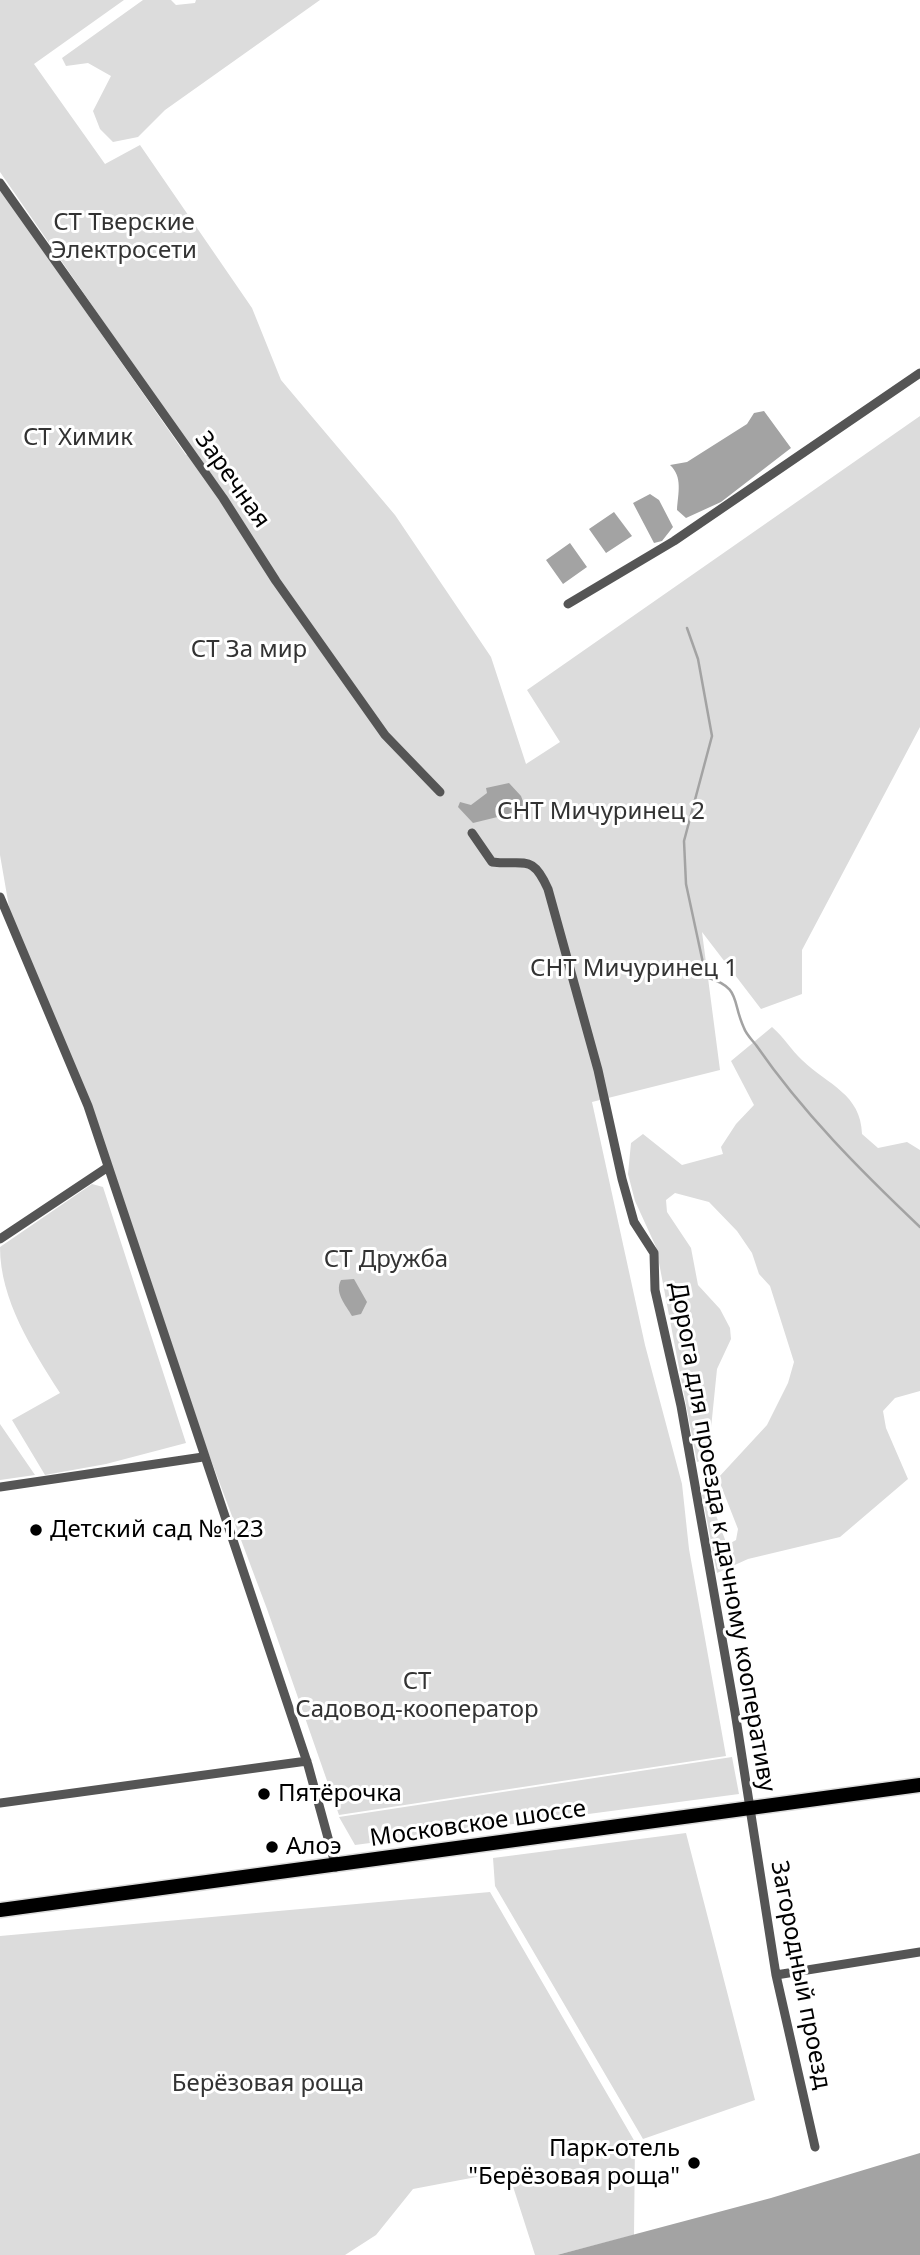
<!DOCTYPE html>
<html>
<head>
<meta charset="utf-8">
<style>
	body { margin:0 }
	canvas { display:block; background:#fff }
</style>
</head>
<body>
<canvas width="920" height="2255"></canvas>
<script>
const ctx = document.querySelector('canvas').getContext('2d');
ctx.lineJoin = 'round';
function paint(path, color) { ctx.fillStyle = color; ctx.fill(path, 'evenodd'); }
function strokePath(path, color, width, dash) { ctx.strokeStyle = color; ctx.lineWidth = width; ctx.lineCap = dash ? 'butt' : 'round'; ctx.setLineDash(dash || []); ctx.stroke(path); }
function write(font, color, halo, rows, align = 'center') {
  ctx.font = font + ' "Noto Sans",sans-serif'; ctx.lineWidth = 6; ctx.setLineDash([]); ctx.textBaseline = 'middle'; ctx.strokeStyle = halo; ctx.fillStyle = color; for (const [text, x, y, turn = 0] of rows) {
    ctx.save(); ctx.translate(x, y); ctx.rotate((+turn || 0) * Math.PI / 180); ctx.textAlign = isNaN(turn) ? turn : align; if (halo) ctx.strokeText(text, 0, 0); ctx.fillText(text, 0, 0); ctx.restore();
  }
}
paint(new Path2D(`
	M0 0H124L34 64 105 164 140 145 252 308 281 380 395 515 491 657 526 764 560 742 527 690 920 416V727L802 950V994L761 1009 702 932 720 1070 592 1102 645 1345 682 1484 689 1549 726 1756 339 1815 267 1609 153 1306 91 1111 13 930 0 855V189L186 455 192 450 0 172Z
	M143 0H171L176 5 195 3 196 0H320L165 110 138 137 113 142 100 129 93 111 111 76 88 63 66 66 62 58Z
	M772 1027C784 1037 791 1050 802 1060 828 1085 861 1094 862 1134L878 1148 907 1142 920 1150V1391L895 1398 883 1411 886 1428 908 1479 840 1537 748 1559 717 1573 702 1495 707 1491 727 1545 736 1540 738 1529 718 1478 767 1425 788 1383 794 1362 770 1286 759 1274 752 1253 737 1231 709 1202 675 1193 666 1200 667 1212 691 1248 698 1285 720 1309 730 1328 731 1339 717 1369 708 1458 697 1462 656 1247 635 1201 628 1174 631 1143 643 1134 682 1165 723 1154 721 1147 736 1124 754 1105 731 1061Z
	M92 1184 103 1187 186 1443 106 1464 45 1475 12 1420 60 1393C32 1349 0 1300 0 1247Z
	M0 1424 35 1475 0 1480Z
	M732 1757 739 1794 355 1845 339 1817Z
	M686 1833 755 2100 643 2139 495 1886 493 1858Z
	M490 1892 635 2142 634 2235 557 2255H535L508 2171 413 2189 376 2235 345 2255H0V1936Z`), '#dcdcdc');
paint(new Path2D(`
	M764 411 791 448 721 502 686 518 677 510C678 493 683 477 670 465L687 462 747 424 754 413Z
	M650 494 659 500 673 527 662 541 654 543 633 503Z
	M614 512 632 536 606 553 589 529Z
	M570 543 587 567 563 584 546 560Z
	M509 783 521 796 525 807 522 811 473 823 458 807 460 802 471 805 487 793 486 788Z
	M354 1279 367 1302 361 1314 352 1316C346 1305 334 1293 341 1280Z
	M920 2153V2255H557L771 2198Z`), '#a3a3a3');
strokePath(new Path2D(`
	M687 628 698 659 712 736 684 841 686 884 706 977C742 988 731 1000 744 1028 746 1034 752 1040 756 1045 803 1113 860 1170 920 1227`), '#a3a3a3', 2.5);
const primary = new Path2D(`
	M0 1910 920 1785`);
strokePath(primary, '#dbdbdb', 17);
strokePath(new Path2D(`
	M0 183 223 498 276 581 385 735 440 792
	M568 604 674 541 920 373
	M472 833 492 862C525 866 532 853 548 889L598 1070 622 1179 634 1222 654 1253 655 1290 681 1406 735 1712 776 1975 815 2147
	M0 897 88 1106 308 1765 336 1867
	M0 1239 108 1167
	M0 1487 203 1457
	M0 1803 307 1761
	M776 1975 920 1952`), '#555', 9);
strokePath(primary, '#000', 14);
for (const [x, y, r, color] of [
	[36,1530,7,"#000"],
	[264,1794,7,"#000"],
	[272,1847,7,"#000"],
	[694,2163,7,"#000"]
]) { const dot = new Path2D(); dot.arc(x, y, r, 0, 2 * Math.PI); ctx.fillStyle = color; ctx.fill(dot); strokePath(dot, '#fff', 2.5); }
write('24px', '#333', '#fff', [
	["СТ Тверские",124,223],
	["Электросети",124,251],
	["СТ Химик",78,438],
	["СТ За мир",249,650],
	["СНТ Мичуринец 2",601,812],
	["СНТ Мичуринец 1",634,969],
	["СТ Дружба",386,1260],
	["СТ",417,1682],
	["Садовод-кооператор",417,1710],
	["Берёзовая роща",268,2084]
]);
write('24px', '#000', '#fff', [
	["Заречная",232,480,55],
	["Дорога для проезда к дачному кооперативу",722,1537,80],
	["Московское шоссе",478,1824,-8],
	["Загородный проезд",800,1975,79]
]);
write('24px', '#000', '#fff', [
	["Детский сад №123",50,1530],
	["Пятёрочка",278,1794],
	["Алоэ",286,1847],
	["Парк-отель",680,2149,"right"],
	["\"Берёзовая роща\"",680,2177,"right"]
], 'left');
</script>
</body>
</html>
